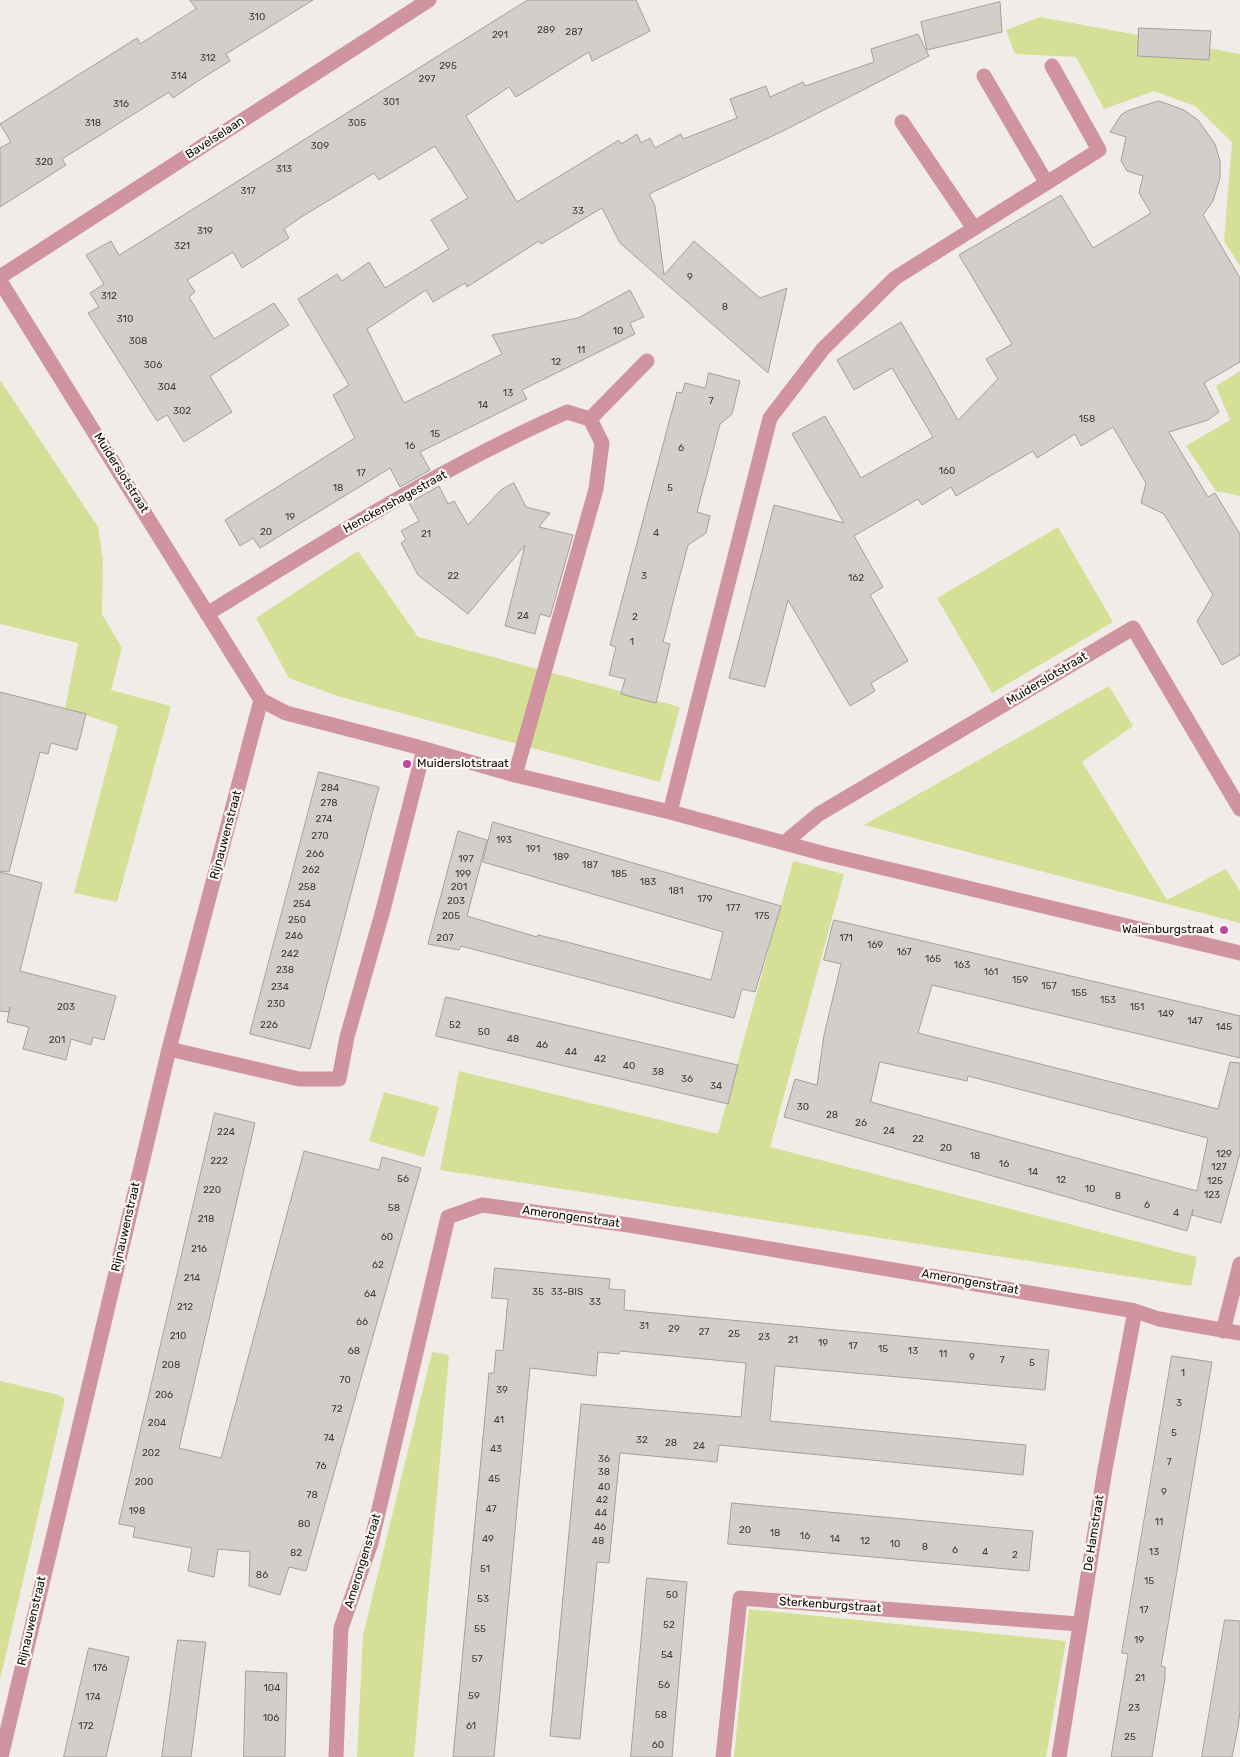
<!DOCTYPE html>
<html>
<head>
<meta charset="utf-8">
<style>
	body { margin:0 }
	canvas { display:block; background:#f2ece9 }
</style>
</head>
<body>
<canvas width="1240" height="1757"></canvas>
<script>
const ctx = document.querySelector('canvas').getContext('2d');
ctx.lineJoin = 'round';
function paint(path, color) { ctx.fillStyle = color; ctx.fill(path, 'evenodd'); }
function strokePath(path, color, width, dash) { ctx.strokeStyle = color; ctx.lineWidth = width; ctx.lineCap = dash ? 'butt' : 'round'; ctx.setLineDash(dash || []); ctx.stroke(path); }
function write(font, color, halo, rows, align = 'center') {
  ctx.font = font + ' Rubik,sans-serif'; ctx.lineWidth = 4.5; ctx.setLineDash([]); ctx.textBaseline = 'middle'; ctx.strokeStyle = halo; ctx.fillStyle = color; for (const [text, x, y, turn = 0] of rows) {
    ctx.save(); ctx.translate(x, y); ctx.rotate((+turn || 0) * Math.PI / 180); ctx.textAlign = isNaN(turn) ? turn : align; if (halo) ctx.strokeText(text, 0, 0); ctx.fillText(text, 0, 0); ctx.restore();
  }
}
paint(new Path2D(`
	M1040 17 1240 54V266L1224 241 1232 142 1195 106 1154 91 1104 109 1076 57 1015 54 1006 30Z
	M1240 371V496L1216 491 1186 446 1230 420 1216 386Z
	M0 380 98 527 103 561 102 614 122 648 111 690 171 706 117 902 74 893 118 726 65 708 78 643 0 624Z
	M1058 527 1113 622 992 693 937 598Z
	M358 551 418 637 680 707 660 782 337 696 289 678 256 618Z
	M1109 686 1133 726 1082 762 1167 900 1226 869 1240 891V923L864 825Z
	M793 861 844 874 770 1147 1197 1257 1191 1286 440 1170 459 1071 718 1134Z
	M384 1092 439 1107 424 1157 369 1141Z
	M432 1352 449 1355 414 1757H357L363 1635Z
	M0 1381 59 1395 65 1399 0 1680Z
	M749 1609 1066 1641 1046 1757H734Z`), '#d3e095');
const building = new Path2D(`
	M190 0H313L226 54 230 61 201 79 173 98 169 92 62 159 66 165 0 207V148L11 142 0 124 137 38 140 44 196 9Z
	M528 0H636L650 31 592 61 589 52 516 97 509 87 466 116 517 202 619 140 621 144 637 134 641 143 650 138 655 148 681 134 683 139 737 118 730 99 766 86 770 97 803 82 805 86 874 62 871 49 918 34 929 56 783 131 649 194 655 206 664 275 694 241 760 298 787 288 768 373 620 243 602 208 541 244 539 241 467 287 465 283 433 302 426 290 367 329 404 403 502 354 492 335 578 318 630 290 644 317 630 323 635 334 522 390 527 399 420 452 430 470 400 487 390 468 260 548 253 538 240 546 225 520 355 438 333 395 349 385 298 299 337 274 342 281 369 262 385 288 449 249 431 220 468 198 435 146 379 180 374 173 303 216 284 229 289 238 242 268 233 252 187 280 195 292 189 297 214 339 274 303 289 325 210 376 232 412 184 442 167 415 157 421 88 313 99 307 90 293 104 284 86 255 111 241 119 255Z
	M1000 2 1002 32 927 50 921 22Z
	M1139 28 1211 31 1209 60 1138 56Z
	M1159 101 1184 110 1198 120 1215 144 1220 161V178L1213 201 1203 215 1240 278V362L1204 383 1219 412 1208 420 1169 432 1208 497 1215 493 1240 534V655L1222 665 1197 621 1213 595 1164 514 1141 503 1146 483 1113 427 1081 446 1075 434 1037 458 1033 451 956 496 951 487 922 505 918 499 854 536 883 587 870 595 908 661 871 683 875 691 850 706 788 600 765 687 729 678 774 505 844 523 792 434 825 416 861 478 933 437 892 368 854 390 837 360 901 322 958 420 998 379 986 359 1012 344 959 255 1061 195 1093 248 1151 213 1139 193 1143 176 1127 171 1121 161 1126 137 1110 132 1121 115 1127 111Z
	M709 373 740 381 732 414 720 424 697 512 710 516 706 533 688 545 674 598 663 642 670 644 656 703 621 694 625 679 609 675 616 647 610 645 677 392 682 393 685 383 705 388Z
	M514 483 526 507 550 513 539 527 573 535 550 617 540 614 535 634 505 626 525 545 468 614 418 575 401 543 406 540 401 531 419 521 409 503 439 486 448 504 454 501 468 525 501 490Z
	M0 692 86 714 77 750 51 743 48 754 40 752 9 872 0 871Z
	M319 772 379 787 310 1049 250 1034Z
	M493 822 781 906 755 992 742 989 734 1018 461 946 459 950 428 944 458 831 487 840 467 916 537 937 538 935 567 942 711 980 723 932 483 862Z
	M0 872 42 883 20 971 116 996 104 1040 93 1037 91 1045 71 1039 66 1060 23 1049 29 1027 7 1022 10 1007 9 1012 0 1011Z
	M834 920 1240 1016V1058L932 985 918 1033 1218 1109 1230 1062 1240 1063V1153L1221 1223 1192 1215 1193 1209 1187 1231 784 1117 795 1079 817 1085 824 1035 841 964 824 960ZM880 1062 967 1081 968 1076 1208 1138 1197 1191 871 1102Z
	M446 997 738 1065 728 1104 436 1036Z
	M215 1113 255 1123 179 1448 221 1458 304 1151 379 1170 382 1157 421 1168 306 1571 289 1567 280 1595 249 1586 250 1552 218 1549 214 1577 188 1571 192 1548 133 1537 135 1527 119 1524Z
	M495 1268 610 1279 609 1289 625 1290 624 1310 1049 1350 1045 1390 775 1366 770 1421 1026 1445 1023 1475 719 1445 717 1462 620 1453 609 1563 597 1562 580 1739 550 1736 581 1404 741 1417 746 1363 620 1351 619 1354 598 1352 596 1376 530 1368 494 1757H453L489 1373H494L496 1350 503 1351 508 1299 492 1298Z
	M1172 1356 1212 1362 1161 1666 1165 1667V1678L1152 1757H1111L1128 1654 1122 1653Z
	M732 1503 1033 1531 1029 1571 728 1544Z
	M647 1578 687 1582 672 1757H631Z
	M1225 1620 1240 1621V1711L1238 1727 1232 1757H1202Z
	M178 1640 206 1642 191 1757H162Z
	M89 1648 129 1657 106 1757H64Z
	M246 1671 287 1673 285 1757H244Z`);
paint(building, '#d4cecb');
strokePath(building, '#a49e9c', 1);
strokePath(new Path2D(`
	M984 76 1046 182
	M902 122 973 227
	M0 277 429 0
	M0 281 261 700 286 713 414 746 515 775 670 812 825 854 1240 953
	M590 419 647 361
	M207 614C324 542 442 467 567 412L590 419 602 443 596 489 515 775
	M670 812 770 418 823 349 895 278 1099 150 1052 66
	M784 843 819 814 1133 628 1240 809
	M169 1049 299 1079H339L347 1037 383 910 424 749
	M1223 1331 1240 1264
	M1 1757 169 1049 261 700
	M336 1757 341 1628 371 1543 448 1217 482 1205 629 1225 1135 1311 1159 1319 1240 1333
	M723 1757 740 1598 1079 1624
	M1059 1757 1105 1469 1135 1311`), '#cf94a0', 15);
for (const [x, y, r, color] of [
	[407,764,5,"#c1489c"],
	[1224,930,5,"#c1489c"]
]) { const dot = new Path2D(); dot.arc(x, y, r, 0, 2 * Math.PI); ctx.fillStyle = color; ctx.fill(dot); strokePath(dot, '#fef9f7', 2); }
write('10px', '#3f3c3a', null, [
	["310",257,17],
	["289",546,30],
	["287",574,32],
	["291",500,35],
	["312",208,58],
	["295",448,66],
	["314",179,76],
	["297",427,79],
	["301",391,102],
	["316",121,104],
	["318",93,123],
	["305",357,123],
	["309",320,146],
	["320",44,162],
	["313",284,169],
	["317",248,191],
	["33",578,211],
	["319",205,231],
	["321",182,246],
	["9",690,277],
	["312",109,296],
	["8",725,307],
	["310",125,319],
	["10",618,331],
	["308",138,341],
	["11",581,350],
	["12",556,362],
	["306",153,365],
	["304",167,387],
	["13",508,393],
	["7",711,401],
	["14",483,405],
	["302",182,411],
	["158",1087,419],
	["15",435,434],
	["16",410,446],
	["6",681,448],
	["160",947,471],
	["17",361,473],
	["18",338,488],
	["5",670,488],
	["19",290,517],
	["20",266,532],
	["4",656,533],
	["21",426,534],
	["22",453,576],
	["3",644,576],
	["162",856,578],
	["24",523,616],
	["2",635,617],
	["1",632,642],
	["284",330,788],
	["278",329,803],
	["274",324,819],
	["270",320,836],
	["193",504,840],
	["191",533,849],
	["266",315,854],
	["189",561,857],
	["197",466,859],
	["187",590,865],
	["262",311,870],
	["199",463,874],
	["185",619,874],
	["183",648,882],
	["258",307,887],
	["201",459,887],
	["181",676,891],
	["179",705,899],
	["203",456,901],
	["254",302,904],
	["177",733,908],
	["205",451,916],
	["175",762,916],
	["250",297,920],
	["246",294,936],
	["207",445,938],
	["171",846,938],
	["169",875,945],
	["167",904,952],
	["242",290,954],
	["165",933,959],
	["163",962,965],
	["238",285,970],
	["161",991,972],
	["159",1020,980],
	["157",1049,986],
	["234",280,987],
	["155",1079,993],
	["153",1108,1000],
	["230",276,1004],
	["203",66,1007],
	["151",1137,1007],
	["149",1166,1014],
	["147",1195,1021],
	["226",269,1025],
	["52",455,1025],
	["145",1224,1027],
	["50",484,1032],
	["48",513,1039],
	["201",57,1040],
	["46",542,1045],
	["44",571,1052],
	["42",600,1059],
	["40",629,1066],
	["38",658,1072],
	["36",687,1079],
	["34",716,1086],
	["30",803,1107],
	["28",832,1115],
	["26",861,1123],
	["24",889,1131],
	["224",226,1132],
	["22",918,1139],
	["20",946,1148],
	["129",1224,1154],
	["18",975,1156],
	["222",219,1161],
	["16",1004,1164],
	["127",1219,1167],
	["14",1033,1172],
	["56",403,1179],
	["12",1061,1180],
	["125",1215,1181],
	["10",1090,1189],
	["220",212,1190],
	["123",1212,1195],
	["8",1118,1196],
	["6",1147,1205],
	["58",394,1208],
	["4",1176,1213],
	["218",206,1219],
	["60",387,1237],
	["216",199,1249],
	["62",378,1265],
	["214",192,1278],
	["35",538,1292],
	["33-BIS",567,1292],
	["64",370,1294],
	["33",595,1302],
	["212",185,1307],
	["66",362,1322],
	["31",644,1326],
	["29",674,1329],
	["27",704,1332],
	["25",734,1334],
	["210",178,1336],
	["23",764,1337],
	["21",793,1340],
	["19",823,1343],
	["17",853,1346],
	["15",883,1349],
	["68",354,1351],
	["13",913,1351],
	["11",943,1354],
	["9",972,1357],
	["7",1002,1360],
	["5",1032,1363],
	["208",171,1365],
	["1",1183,1373],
	["70",345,1380],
	["39",502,1390],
	["206",164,1395],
	["3",1179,1403],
	["72",337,1409],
	["41",499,1420],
	["204",157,1423],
	["5",1174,1433],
	["74",329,1438],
	["32",642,1440],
	["28",671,1443],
	["24",699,1446],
	["43",496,1449],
	["202",151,1453],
	["36",604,1459],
	["7",1169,1462],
	["76",321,1466],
	["38",604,1472],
	["45",494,1479],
	["200",144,1482],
	["40",604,1487],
	["9",1164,1492],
	["78",312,1495],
	["42",602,1500],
	["47",491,1509],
	["198",137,1511],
	["44",601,1513],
	["11",1159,1522],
	["80",304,1524],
	["46",600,1527],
	["20",745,1530],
	["18",775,1533],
	["16",805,1536],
	["49",488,1539],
	["14",835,1539],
	["48",598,1541],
	["12",865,1541],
	["10",895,1544],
	["8",925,1547],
	["6",955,1550],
	["4",985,1552],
	["13",1154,1552],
	["82",296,1553],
	["2",1015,1555],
	["51",485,1569],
	["86",262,1575],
	["15",1149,1581],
	["50",672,1595],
	["53",483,1599],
	["17",1144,1610],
	["52",669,1625],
	["55",480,1629],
	["19",1139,1640],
	["54",667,1655],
	["57",477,1659],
	["176",100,1668],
	["21",1140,1678],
	["56",664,1685],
	["104",272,1688],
	["59",474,1696],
	["174",93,1697],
	["23",1134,1708],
	["58",661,1715],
	["106",271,1718],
	["172",86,1726],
	["61",471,1726],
	["25",1130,1737],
	["60",658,1745]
]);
write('12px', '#0d0b0a', '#fef9f7', [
	["Bavelselaan",215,138,-33],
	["Muiderslotstraat",121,473,58],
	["Henckenshagestraat",395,502,-29],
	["Muiderslotstraat",1047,679,-31],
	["Rijnauwenstraat",226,835,-75],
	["Amerongenstraat",571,1217,8],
	["Rijnauwenstraat",126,1227,-77],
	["Amerongenstraat",970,1282,10],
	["De Hamstraat",1094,1533,-81],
	["Amerongenstraat",363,1561,-73],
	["Sterkenburgstraat",830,1605,4],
	["Rijnauwenstraat",32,1621,-77]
]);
write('12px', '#0d0b0a', '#fef9f7', [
	["Muiderslotstraat",417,764],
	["Walenburgstraat",1214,930,"right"]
], 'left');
</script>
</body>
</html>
